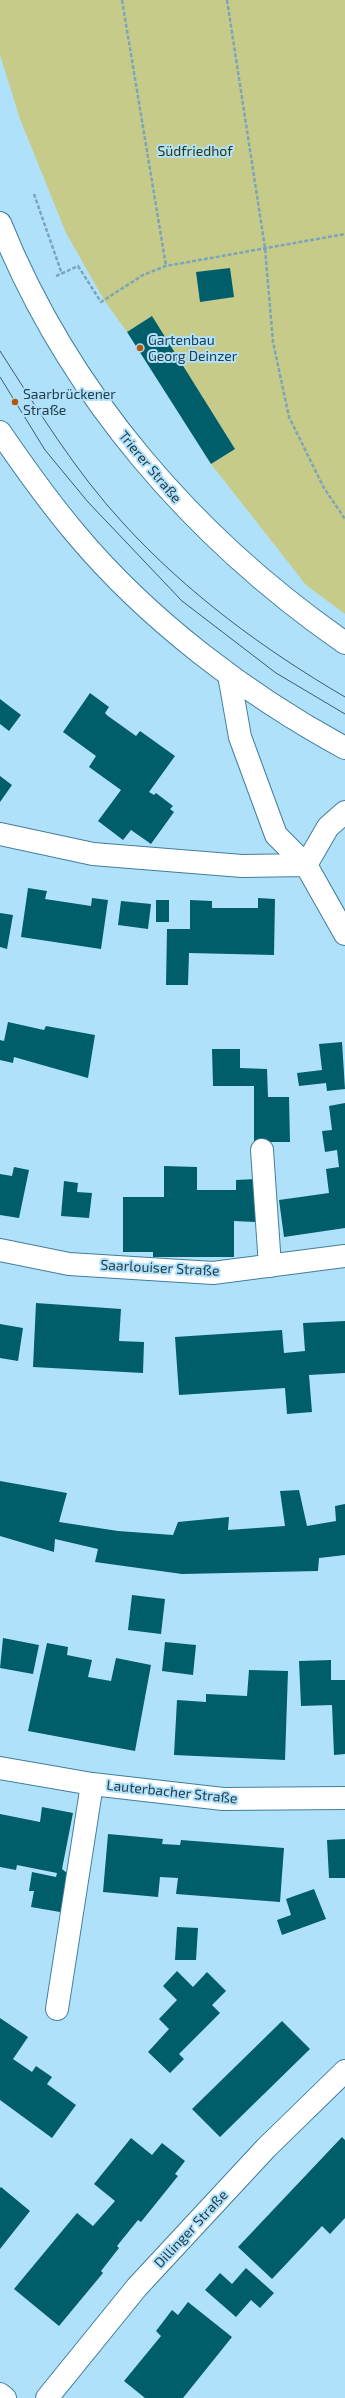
<!DOCTYPE html>
<html>
<head>
<meta charset="utf-8">
<style>
	body { margin:0 }
	canvas { display:block; background:#b0e1fb }
</style>
</head>
<body>
<canvas width="345" height="2398"></canvas>
<script>
const ctx = document.querySelector('canvas').getContext('2d');
ctx.lineJoin = 'round';
function paint(path, color) { ctx.fillStyle = color; ctx.fill(path, 'evenodd'); }
function strokePath(path, color, width, dash) { ctx.strokeStyle = color; ctx.lineWidth = width; ctx.lineCap = dash ? 'butt' : 'round'; ctx.setLineDash(dash || []); ctx.stroke(path); }
function write(font, color, halo, rows, align = 'center') {
  ctx.font = font + ' "Exo 2",sans-serif'; ctx.lineWidth = 4; ctx.setLineDash([]); ctx.textBaseline = 'middle'; ctx.strokeStyle = halo; ctx.fillStyle = color; for (const [text, x, y, turn = 0] of rows) {
    ctx.save(); ctx.translate(x, y); ctx.rotate((+turn || 0) * Math.PI / 180); ctx.textAlign = isNaN(turn) ? turn : align; if (halo) ctx.strokeText(text, 0, 0); ctx.fillText(text, 0, 0); ctx.restore();
  }
}
paint(new Path2D(`
	M0 0H345V614L306 585 211 464 235 449 152 317 127 332 104 300 66 233 20 119 0 55Z`), '#c7cb89');
paint(new Path2D(`
	M230 268 234 297 200 302 196 272Z
	M152 316 235 449 211 464 127 332Z
	M90 693 109 707 105 713 108 716 136 736 140 731 175 756 149 792 154 795 156 793 173 806 170 809 174 812 151 844 131 830 123 840 98 821 121 790 89 767 96 756 63 732Z
	M0 699 21 715 9 731 0 724Z
	M0 776 12 785 0 802Z
	M28 888 47 891 45 899 91 906 92 898 108 900 101 949 21 937Z
	M258 898 275 899 274 955 189 953 188 985H166L167 929H190V900L212 901V908H258Z
	M156 900H169V922H156Z
	M121 901 151 904 148 929 118 925Z
	M0 913 13 915 7 949 0 947Z
	M8 1022 44 1030 46 1026 95 1035 88 1078 14 1057 13 1063 0 1060V1040L4 1041Z
	M342 1042 345 1089 327 1091 326 1083 299 1086 297 1073 322 1070 319 1044Z
	M212 1049H240V1068L267 1069 268 1097H289L290 1142H254V1086H213Z
	M345 1103V1228L284 1237 279 1200 329 1193 326 1169 339 1167 337 1150 325 1152 322 1131 332 1130 329 1106Z
	M164 1166 197 1167V1190H236V1180L256 1179 255 1222 234 1221V1257H153V1252H123V1197H164Z
	M14 1167 29 1170 19 1218 0 1215V1174L12 1176Z
	M64 1181 78 1183 77 1192 92 1193 89 1218 61 1216Z
	M36 1303 121 1309 119 1341 144 1342 143 1373 33 1367Z
	M345 1321V1373L309 1375 312 1412 287 1414 285 1388 179 1395 175 1337 282 1330 284 1353 305 1351 303 1323Z
	M0 1324 23 1328 18 1361 0 1358Z
	M0 1481 67 1493 59 1522 118 1531 173 1535 178 1522 229 1517 228 1530 285 1526 280 1491 299 1490 307 1526 336 1521 335 1506 345 1504V1555L319 1558 318 1571 182 1574 95 1562 98 1549 55 1539 54 1552 0 1536Z
	M132 1595 165 1599 161 1634 128 1630Z
	M3 1638 39 1645 33 1674 0 1668Z
	M165 1642 196 1645 193 1675 162 1671Z
	M47 1643 68 1647 67 1655 92 1660 88 1677 111 1681 116 1658 151 1665 135 1751 28 1731Z
	M331 1660V1680H345V1754L334 1755 332 1705 301 1706 299 1661Z
	M249 1670 288 1671 285 1760 174 1755 177 1700 206 1702V1694L247 1696Z
	M42 1807 73 1813 62 1869 72 1877 66 1913 31 1907 34 1891H29L32 1872 56 1877 57 1873 17 1865 16 1870 0 1867V1814L40 1822Z
	M108 1834 163 1839 162 1844 180 1845 181 1840 284 1848 280 1902 176 1894 178 1878 160 1877 158 1897 103 1892Z
	M345 1839V1878H329L327 1840Z
	M314 1889 326 1919 282 1935 277 1920 291 1915 286 1899Z
	M177 1927 198 1928 196 1960H175Z
	M177 1971 193 1987 207 1972 226 1991 212 2005 220 2013 179 2054 184 2059 170 2073 148 2052 169 2029 159 2019 177 2000 163 1986Z
	M0 2018 28 2037 13 2059 32 2072 36 2066 52 2077 47 2084 76 2105 52 2138 0 2100Z
	M282 2021 310 2049 220 2137 192 2109Z
	M342 2137 345 2140V2218L330 2234 322 2226 272 2279 238 2247Z
	M131 2138 152 2155 162 2143 185 2161 175 2174 178 2176 141 2222 138 2220 117 2246 119 2248 101 2271 103 2273 59 2326 14 2289 77 2213 93 2226 115 2201 94 2184Z
	M1 2187 30 2211 0 2249V2188Z
	M246 2268 274 2293 260 2308 251 2300 236 2317 205 2290 220 2273 232 2284Z
	M188 2302 232 2337 183 2398H145L124 2381 161 2336 156 2331 172 2310 178 2315Z`), '#005d6a');
const minor = new Path2D(`
	M229 675 240 737 276 835 306 865 345 934
	M0 834 93 854 242 866 306 865
	M306 865 328 827 345 812
	M262 1150 270 1266
	M0 1250 69 1264 213 1273 345 1256
	M0 1768 92 1784 223 1799 345 1798
	M57 2009 92 1784
	M0 2394 5 2398
	M47 2398 137 2287 266 2148 345 2071`);
const major = new Path2D(`
	M0 223C69 395 194 538 345 643
	M0 432C24 467 48 501 76 534 148 620 247 695 345 748`);
strokePath(minor, '#417e9b', 24);
strokePath(major, '#417e9b', 24);
strokePath(new Path2D(`
	M122 0 166 266
	M227 0 265 248 273 342 289 417 324 488 345 519
	M34 194 62 274
	M56 276 78 266 101 302 143 275 166 266 345 234`), '#7ca5ba', 2.5, [4, 2]);
strokePath(minor, '#fff', 22);
strokePath(major, '#fff', 22);
strokePath(new Path2D(`
	M0 351C38 410 75 471 123 523 187 593 263 649 345 697
	M0 377 45 450 88 502 182 601 276 673 345 714`), '#3d5b6a', 1);
for (const [x, y, r, color] of [
	[140,348,4,"#b55707"],
	[15,402,4,"#b55707"]
]) { const dot = new Path2D(); dot.arc(x, y, r, 0, 2 * Math.PI); ctx.fillStyle = color; ctx.fill(dot); strokePath(dot, '#b0e1fb', 1.5); }
write('14px', '#333507', '#b0e1fb', [
	["Südfriedhof",195,151]
]);
write('14px', '#233d4a', '#b0e1fb', [
	["Gartenbau",148,340],
	["Georg Deinzer",148,356],
	["Saarbrückener",23,394],
	["Straße",23,410]
], 'left');
write('14px', '#233d4a', '#b0e1fb', [
	["Trierer Straße",150,467,50],
	["Saarlouiser Straße",160,1268,3],
	["Lauterbacher Straße",172,1792,6],
	["Dillinger Straße",191,2229,-47]
]);
</script>
</body>
</html>
